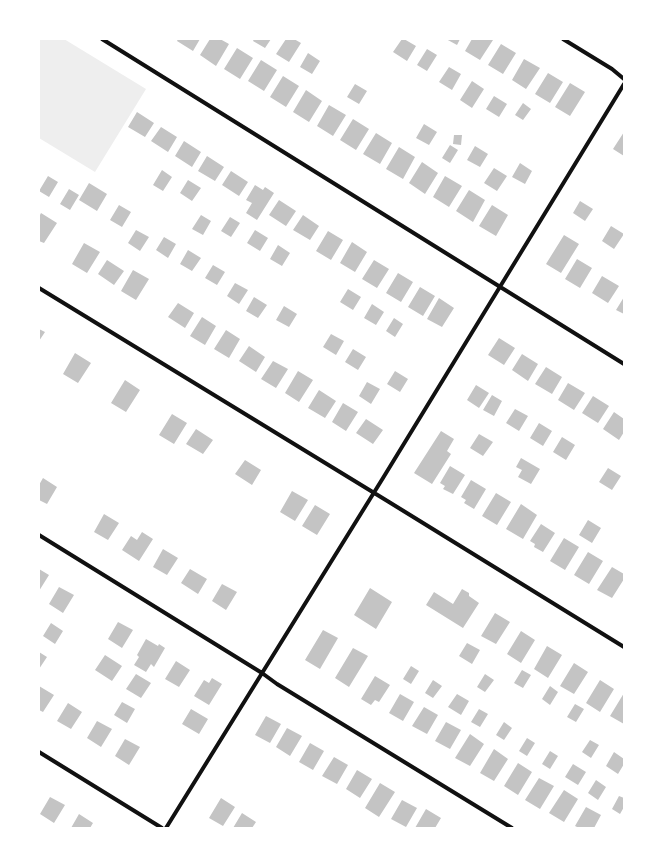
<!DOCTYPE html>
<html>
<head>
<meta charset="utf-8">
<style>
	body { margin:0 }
	#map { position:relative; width:663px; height:867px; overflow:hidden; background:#fff; font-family:"Source Sans 3",sans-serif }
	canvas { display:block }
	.frame { position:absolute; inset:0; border:40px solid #fff; pointer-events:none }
</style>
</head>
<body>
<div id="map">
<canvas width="663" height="867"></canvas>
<div class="frame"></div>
</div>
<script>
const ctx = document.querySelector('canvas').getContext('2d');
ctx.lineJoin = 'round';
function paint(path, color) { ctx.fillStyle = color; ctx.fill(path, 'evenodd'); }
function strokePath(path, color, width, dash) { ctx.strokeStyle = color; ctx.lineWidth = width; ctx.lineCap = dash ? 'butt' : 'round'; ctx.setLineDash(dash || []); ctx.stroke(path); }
paint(new Path2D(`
	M39 39H64L146 89 95 172 39 138Z`), '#eee');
paint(new Path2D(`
	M178 39H200L193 51 177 41Z
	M210 39H220L229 44 216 66 200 55Z
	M254 39H271L265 48 253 41Z
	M286 39H294L301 43 289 62 276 54Z
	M402 39H404L416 46 407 61 393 52Z
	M446 39H460L457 45Z
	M472 39 493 40 480 60 465 51Z
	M501 44 516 53 503 74 488 65Z
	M237 48 253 58 240 79 224 69Z
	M427 49 437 55 427 71 417 65Z
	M308 53 320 61 312 74 300 67Z
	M524 59 540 68 526 89 512 80Z
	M261 60 277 70 264 91 248 81Z
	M449 67 461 74 452 90 439 82Z
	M548 73 563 82 550 103 535 94Z
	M283 76 299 86 286 107 270 97Z
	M472 81 484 89 472 108 460 100Z
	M570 83 585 92 570 116 555 107Z
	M355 84 367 91 359 104 347 97Z
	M306 90 322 101 309 122 293 112Z
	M494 96 507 104 499 117 486 109Z
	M523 103 531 109 523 120 515 115Z
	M329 105 346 115 333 136 317 126Z
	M137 112 154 123 145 137 128 127Z
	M353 119 369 129 356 150 340 140Z
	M424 124 437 132 429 145 416 138Z
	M161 127 177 137 168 152 151 141Z
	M624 132V156L613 149Z
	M376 133 392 143 380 164 363 154Z
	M454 135H462L461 145 453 144Z
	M184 141 201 152 192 167 175 156Z
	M450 145 458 150 450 163 442 158Z
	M475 146 488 154 480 167 467 160Z
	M399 147 415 157 403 179 386 169Z
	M207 156 224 167 215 181 198 171Z
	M422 162 438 173 425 194 409 183Z
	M520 163 532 171 525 184 512 177Z
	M494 168 507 176 497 191 484 183Z
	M162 170 172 177 163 191 153 185Z
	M231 171 248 182 239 196 222 185Z
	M48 176 58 182 49 197 39 191Z
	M445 176 462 186 449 207 433 197Z
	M188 180 201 188 192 201 180 193Z
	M89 183 107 194 97 211 79 200Z
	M255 185 263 190 265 187 274 193 257 220 246 213 252 203 246 200Z
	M69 189 79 195 70 210 60 204Z
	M469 190 485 200 473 222 456 211Z
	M279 200 296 211 286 226 269 215Z
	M580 201 593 209 585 221 573 213Z
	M119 205 131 212 122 227 110 220Z
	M492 205 508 215 496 236 479 226Z
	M41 213 57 223 44 243 39 241V217Z
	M201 215 211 221 203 235 192 229Z
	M303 215 319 226 310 240 293 230Z
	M230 217 240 223 231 237 221 231Z
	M611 226 624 234 614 249 602 241Z
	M136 230 149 237 140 251 128 243Z
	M255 230 268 238 260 251 247 243Z
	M328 231 343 240 331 260 316 251Z
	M564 235 579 244 561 273 546 264Z
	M164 237 176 244 168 258 156 250Z
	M352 242 367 252 355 272 340 263Z
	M84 243 100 252 87 273 72 264Z
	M278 245 290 253 282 266 270 259Z
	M188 250 201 258 192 271 180 264Z
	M577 259 592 268 580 288 565 279Z
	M107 260 124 271 114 285 98 274Z
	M374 260 389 269 377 288 362 279Z
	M213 265 225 272 217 285 205 278Z
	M133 270 149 279 136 300 121 291Z
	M398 273 413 282 401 302 386 293Z
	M602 276 619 286 608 303 592 293Z
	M235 283 248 290 239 304 227 296Z
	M420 287 435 296 423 316 408 307Z
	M348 289 361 297 353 310 340 302Z
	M254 297 267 305 258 318 246 311Z
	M624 297V314L616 310Z
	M439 298 454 308 442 327 427 319Z
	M178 303 194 313 185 328 168 317Z
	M372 304 384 312 376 325 364 318Z
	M284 306 297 314 289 327 276 320Z
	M202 317 216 326 205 345 190 336Z
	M394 318 403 324 395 337 386 331Z
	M39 329 45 332 39 341Z
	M226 330 240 339 229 358 214 349Z
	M331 334 344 341 336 355 323 347Z
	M499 338 515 348 504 365 488 355Z
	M249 346 265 357 256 372 239 361Z
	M353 349 366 357 358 370 345 362Z
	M75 353 91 363 78 383 63 374Z
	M522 354 538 364 528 381 512 370Z
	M273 361 288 369 276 388 261 379Z
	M546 367 562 377 552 394 535 384Z
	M298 371 313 380 299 402 285 393Z
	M395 371 408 379 400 392 387 384Z
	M125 380 140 390 126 412 111 403Z
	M367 382 380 389 371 404 359 396Z
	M568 383 585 393 574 410 558 400Z
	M476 385 489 393 479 408 467 400Z
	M319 390 336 401 325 418 308 408Z
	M492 395 502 401 494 416 483 410Z
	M593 396 609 406 598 423 582 413Z
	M343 403 358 412 346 431 332 422Z
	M515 409 528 416 519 431 506 423Z
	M614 412 624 419V432L619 440 603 429Z
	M172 414 187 423 174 444 159 435Z
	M366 419 383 430 373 444 356 433Z
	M539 423 552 431 543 446 530 438Z
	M196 429 213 440 203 454 186 444Z
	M441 431 454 439 447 451 451 454 432 484 414 473Z
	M479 434 493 442 483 456 470 448Z
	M562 437 575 445 566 460 553 452Z
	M521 458 540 469 531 484 518 477 522 470 516 467Z
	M245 460 261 470 252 485 235 474Z
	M450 466 465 475 453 494 443 489 445 486 440 483Z
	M608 468 621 476 612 490 599 482Z
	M43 478 57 487 47 504 39 500V485Z
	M471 480 486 489 474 509 464 503 466 500 461 497Z
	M292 491 308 500 295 521 280 512Z
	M496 493 511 502 497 525 482 516Z
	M521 504 537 515 523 539 506 529Z
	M315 505 330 514 317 535 302 526Z
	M104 514 119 523 108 540 94 532Z
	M588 520 601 528 592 543 579 535Z
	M541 524 555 533 543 552 534 547 535 544 530 541Z
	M142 532 153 539 139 561 122 550 131 536 137 540Z
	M564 538 579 547 565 570 550 561Z
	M163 549 178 558 167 575 153 567Z
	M588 552 603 561 589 584 574 575Z
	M612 567 624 574V579L612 598 597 590Z
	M39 569 49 575 39 591Z
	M190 569 207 579 198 594 181 583Z
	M222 584 237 592 226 610 212 601Z
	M59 587 74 595 63 613 49 604Z
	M370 588 392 602 376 629 354 615Z
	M462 589 469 593V596L479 603 463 628 426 605 434 592 453 604Z
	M495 613 510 622 496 644 481 636Z
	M118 622 133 630 122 648 108 639Z
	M51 623 63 631 55 644 43 636Z
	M323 630 338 638 320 669 305 660Z
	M521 631 535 640 521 663 507 654Z
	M146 639 158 646 159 644 165 648 154 667 151 664 146 672 134 665 139 657 137 655Z
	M467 643 480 650 472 664 459 656Z
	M547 646 562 655 548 678 534 669Z
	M353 648 368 656 349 687 335 678Z
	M39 652 47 657 39 669Z
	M105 655 122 666 112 681 95 670Z
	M176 661 190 670 179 687 165 679Z
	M574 663 588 672 574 694 560 686Z
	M411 666 419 671 411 684 403 679Z
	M522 670 531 675 523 688 514 683Z
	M136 674 151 683 141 698 126 689Z
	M485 674 494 680 485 692 477 687Z
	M375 676 390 685 379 702 375 700 371 705 361 699Z
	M212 678 222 684 209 705 194 696 204 680 209 683Z
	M433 680 442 686 433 698 425 693Z
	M600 680 614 689 600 712 586 703Z
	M39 686 54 695 43 712 39 710Z
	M550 686 558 692 550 705 542 699Z
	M624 693V724L610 716Z
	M400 694 414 702 403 721 389 713Z
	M457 694 469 701 461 715 448 707Z
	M122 702 135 709 127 723 114 715Z
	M68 703 82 712 71 729 57 721Z
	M575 704 584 709 576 722 567 717Z
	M424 707 438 715 427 734 412 726Z
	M191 709 208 719 199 734 182 724Z
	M479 709 488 714 480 727 471 722Z
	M266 716 281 724 270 743 255 735Z
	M97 721 112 729 101 747 87 738Z
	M446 722 461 730 450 749 435 741Z
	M504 722 512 728 504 740 496 735Z
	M287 728 302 736 290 756 276 747Z
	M470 734 484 744 470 766 455 758Z
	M527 738 535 743 527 756 519 751Z
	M125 739 140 747 129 765 115 756Z
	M590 740 599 745 591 758 582 752Z
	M310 743 324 751 313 770 299 762Z
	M494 749 508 759 494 781 480 773Z
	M550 751 558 756 550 769 542 764Z
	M614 752 624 759V764L618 774 606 766Z
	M334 757 348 765 337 784 322 776Z
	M518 763 532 772 518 795 504 786Z
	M573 764 586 772 578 785 565 777Z
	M357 770 372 779 360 798 346 789Z
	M539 778 554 786 540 809 525 800Z
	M596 780 606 787 598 800 588 793Z
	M380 783 395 792 379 817 365 808Z
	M564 790 578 799 564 822 549 813Z
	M619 796 624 798V807L620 814 612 809Z
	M50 797 65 805 54 823 40 814Z
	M221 798 235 807 223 826 209 818Z
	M402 800 417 808 406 827 391 819Z
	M586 807 601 815 594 828H579L575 826Z
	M426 809 441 818 435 828H415Z
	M242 813 256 822 252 828H233Z
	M79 814 93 823 90 828H71Z`), '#c4c4c4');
strokePath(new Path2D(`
	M102 39 624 364
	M563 39 612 69 624 79
	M39 288 389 502 624 647
	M39 535 262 673 277 684 512 828
	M39 752 162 828
	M166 828 383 478 624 84`), '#111', 4);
</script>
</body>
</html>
